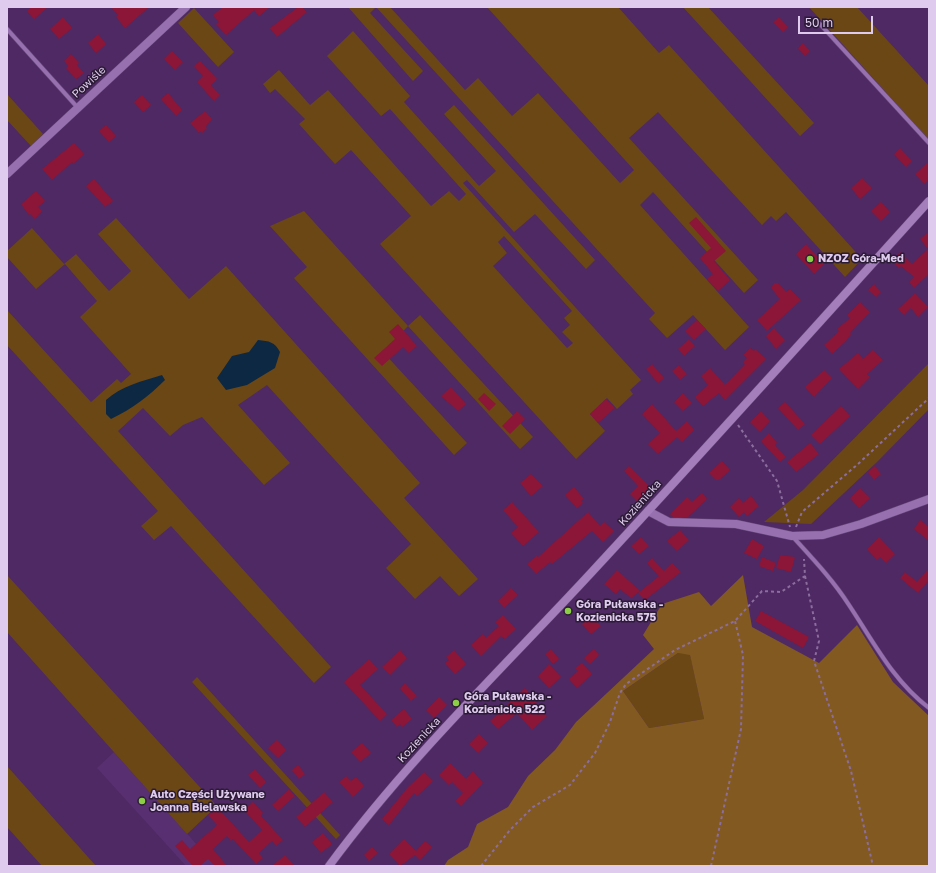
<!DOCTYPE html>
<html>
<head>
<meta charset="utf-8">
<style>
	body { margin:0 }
	#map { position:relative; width:936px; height:873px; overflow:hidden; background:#4e2963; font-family:"Golos Text",sans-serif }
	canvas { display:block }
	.frame { position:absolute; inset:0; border:8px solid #dfcbed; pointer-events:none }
	.scale { position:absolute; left:798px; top:16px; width:75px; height:18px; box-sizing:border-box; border:2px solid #dfcbed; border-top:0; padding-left:5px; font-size:12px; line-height:14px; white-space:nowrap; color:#dfcbed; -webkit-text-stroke:3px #2b1b35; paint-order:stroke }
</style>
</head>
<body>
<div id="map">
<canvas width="936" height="873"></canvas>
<div class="frame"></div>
<div class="scale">50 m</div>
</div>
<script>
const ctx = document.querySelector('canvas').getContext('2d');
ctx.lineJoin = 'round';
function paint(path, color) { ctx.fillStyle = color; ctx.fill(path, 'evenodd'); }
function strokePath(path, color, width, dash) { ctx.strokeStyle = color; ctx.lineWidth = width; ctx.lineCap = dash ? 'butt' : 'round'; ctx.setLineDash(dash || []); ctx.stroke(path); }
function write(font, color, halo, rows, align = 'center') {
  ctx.font = font + ' "Golos Text",sans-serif'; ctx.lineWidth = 3; ctx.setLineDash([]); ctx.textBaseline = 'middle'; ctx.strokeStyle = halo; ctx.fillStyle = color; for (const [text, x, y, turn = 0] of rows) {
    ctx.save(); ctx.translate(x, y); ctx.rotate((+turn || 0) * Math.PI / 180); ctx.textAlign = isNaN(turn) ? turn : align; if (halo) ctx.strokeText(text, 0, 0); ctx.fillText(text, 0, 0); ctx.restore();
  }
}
paint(new Path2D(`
	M114 752 216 866H186L97 768Z`), '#582f70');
paint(new Path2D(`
	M348 7H390L465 90 478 78 512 116 538 93 620 183 634 170 487 7H618L659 53 669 45 862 259 845 277 786 212 776 221 771 216 762 225 658 112 629 138 758 280 744 293 653 192 640 205 749 327 725 350 693 315 667 338 649 319 655 313 376 7 370 13 423 71 413 81Z
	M683 7H708L814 123 800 136Z
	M809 7H857L929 86V140Z
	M194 8 234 52 218 67 178 23Z
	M353 31 410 96 404 102 479 186 496 171 444 114 454 105 595 260 586 269 535 214 514 232 467 180 463 183 641 380 630 390 633 394 617 409 607 398 590 414 605 431 576 459 380 244 411 216 351 150 335 164 299 124 305 119 275 89 270 93 263 84 279 70 310 105 328 90 431 206 449 191 459 201 466 194 390 109 381 116 327 56ZM504 236 572 311 564 318 570 325 562 332 573 343 567 348 493 266 507 253 498 242Z
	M7 94 43 134 31 146 7 120Z
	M304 211 408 326 420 315 533 437 520 449 408 326 383 352 467 443 454 455 294 278 307 267 270 226Z
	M116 218 189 299 226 266 420 483 404 498 478 579 459 596 440 576 415 599 386 568 411 544 267 385 238 405 290 463 264 485 202 417 183 425 170 436 143 408 118 431 331 667 314 683 171 526 154 540 141 526 158 511 7 345V310L91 402 117 379 121 383 131 374 80 317 97 301 65 264 36 289 7 257V251L32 228 64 264 76 254 109 291 131 271 98 234Z
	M929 363V409L877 462 811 524 764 522 803 490Z
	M7 575 217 806 187 834 7 632Z
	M678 653 690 654 704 719 649 728 623 691Z
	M197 677 340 835 336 839 192 682Z
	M7 766 96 866H42L7 827Z`), '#6b4715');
paint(new Path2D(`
	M743 575 752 627 819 663 857 625 893 682 929 716V866H444L448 860 468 847 477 824 508 807 528 776 555 750 576 722 654 649 643 635 662 604 699 592 711 606ZM678 653 690 655 704 719 649 728 623 691Z`), '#825920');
paint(new Path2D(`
	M258 340C269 341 275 342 280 352L275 368 247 385 226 390 217 378 232 356 249 352Z
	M162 375 165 380C149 396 132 409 111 419L106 414V400C121 386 143 381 162 375Z`), '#0d2843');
paint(new Path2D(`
	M31 7H48L34 19 27 11Z
	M111 7H149L125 28 116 17 118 15Z
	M223 7H270L259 16 254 10 226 35 216 24 219 22 213 15Z
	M298 7H302L307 12 277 37 270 28Z
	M63 17 72 28 59 39 50 29Z
	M779 17 788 27 783 32 773 22Z
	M98 34 106 44 96 53 88 43Z
	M803 43 810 51 805 56 798 48Z
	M172 51 183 62 175 70 164 59Z
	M71 54 79 63 77 65 84 73 76 79 66 68 68 66 64 61Z
	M200 61 217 79 211 85 220 95 214 101 197 82 203 76 194 66Z
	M168 93 182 110 176 116 161 99Z
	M142 95 151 105 143 112 134 102Z
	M205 111 212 119 206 126 207 128 202 133 200 131 199 133 190 123Z
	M106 125 116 136 109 142 99 131Z
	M74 143 84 154 73 164 72 162 52 180 42 169Z
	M900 148 912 161 906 167 894 154Z
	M929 161V180L924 184 915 174Z
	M862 178 872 188 860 199 851 188Z
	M94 179 113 201 105 207 86 186Z
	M36 191 45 201 38 207 42 211 35 219 30 214 29 215 21 204Z
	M881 202 890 212 881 221 871 211Z
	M696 217 726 251 714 261 730 280 718 291 707 279 713 274 700 258 711 248 689 223Z
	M929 231V274L914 288 909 282 914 277 901 266 899 268 892 262 900 252 912 264 928 249 920 239Z
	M806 244 824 264 814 274 796 254Z
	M774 283H778L786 292 790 289 801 300 767 331 757 320 780 299 771 288Z
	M874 284 881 292 876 297 868 290Z
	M915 293 928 307 918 317 911 308 904 315 898 309Z
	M860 302 870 312 850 333 851 334 846 341 832 354 824 345 839 331 837 329 850 318 847 315Z
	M697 320 706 329 694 340 685 331Z
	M398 324 417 346 409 353 403 347 382 366 374 358 395 339 389 332Z
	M774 328 785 340 776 349 766 336Z
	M689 339 695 346 684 356 678 349Z
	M750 348 754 351 755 349 766 359 725 400 719 393 703 406 695 397 708 385 701 376 710 368 725 385 745 364 743 362 747 358 743 355Z
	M873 350 883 360 867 374 870 377 858 389 839 369 858 353 863 359Z
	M652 364 664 378 658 383 646 369Z
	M679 365 687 374 680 380 672 371Z
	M824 370 832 378 814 397 805 387Z
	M451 387 466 404 458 411 441 396Z
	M484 393 496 404 489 411 478 399Z
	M683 393 692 403 683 411 674 402Z
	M606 399 615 408 598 423 590 414Z
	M785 402 805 424 798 430 778 408Z
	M652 404 676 431 687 421 694 430 682 442 677 437 658 454 648 444 660 433 642 414Z
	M841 406 850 416 820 444 811 435Z
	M517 411 525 419 510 434 502 426Z
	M761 411 770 421 760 432 750 422Z
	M769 433 777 443 775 445 786 457 780 462 761 441Z
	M810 443 819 454 796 472 787 462Z
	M722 461 730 470 719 480H716L709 473Z
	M629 466 653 490 640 504 630 494 638 486 624 471Z
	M875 466 881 474 874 480 868 472Z
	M531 474 543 486 531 496 520 483Z
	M574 487 584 499 581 501 583 503 577 508 565 495Z
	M860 488 870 498 859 508 850 498Z
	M702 493 707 499 688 517H673L670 514 687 497 692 502Z
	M751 496 759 506 747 516 744 512 739 517 730 507 739 498 743 503Z
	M512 502 539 532 523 546 511 533 518 527 503 510Z
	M588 512 600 526 604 522 614 531 603 542 592 531 552 564 550 562 536 574 527 564 536 556 538 557Z
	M920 520 929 527V541L914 529Z
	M680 530 689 540 677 551 667 541Z
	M641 537 649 546 639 554 631 546Z
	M879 537 895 554 886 563 880 557 877 560 867 549Z
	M752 539 764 546 757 559 744 553Z
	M780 555 795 557 791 572 776 568Z
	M762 557 776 563 773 571 759 566Z
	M652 558 664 571 672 563 681 572 645 600 638 593 659 576 647 563Z
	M929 568V580L918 593 900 578 905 572 917 582Z
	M617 570 640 591 631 598 620 589 616 594 604 584Z
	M511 588 518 595 504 608 498 601Z
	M761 611 809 637 803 648 755 621Z
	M503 615 516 629 505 639 501 636 481 656 471 645 483 634 486 638 499 626 495 622Z
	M592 616 601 626 591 634 582 624Z
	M551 649 559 659 553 664 545 654Z
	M594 649 599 655 590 664 584 658Z
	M400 650 407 658 390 675 382 667Z
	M454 650 466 664 455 674 445 663 449 660 446 657Z
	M369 659 378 669 360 685 387 714 380 721 344 682Z
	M582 663 592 674 577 688 569 679 578 671 575 668Z
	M549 664 561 677 549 688 538 676Z
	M405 683 417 696 411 701 400 689Z
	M525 688 547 716 532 730 517 713 498 729 490 721Z
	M439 697 447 705 434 718 426 710Z
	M404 709 412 719 402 727 400 724 397 727 391 720Z
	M479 734 488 743 478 753 469 744Z
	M277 740 286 750 278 758 268 748Z
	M362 743 371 753 360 762 351 752Z
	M450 763 466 779 473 771 483 783 461 806 455 801 463 793 452 782 449 785 439 775Z
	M298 765 305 774 299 779 292 770Z
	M255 769 266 782 260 788 248 775Z
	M424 772 433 781 417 796 414 793 389 825 382 819 408 787Z
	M346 776 351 781 356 777 364 786 353 797 339 782Z
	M289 789 295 796 278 811 272 805Z
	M324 792 333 802 305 827 296 817Z
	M253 802 263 813 261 816 283 840 276 846 272 841 259 853 263 858 256 864 233 839 231 841 227 836 213 849 227 866H215L208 859 200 866H193L175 846 182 840 190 849 217 825 208 815 217 807 249 842 262 830 244 810Z
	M323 833 332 844 321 853 312 842Z
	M404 839 416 851 425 841 432 847 420 860 415 855 400 866 389 854Z
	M372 847 378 853 369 861 364 855Z
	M285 855 295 866H272Z`), '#8b1637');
const service = new Path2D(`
	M820 24 929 143
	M7 29 78 108
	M793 537C813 559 833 580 849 605 873 641 893 681 929 708`);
const minor = new Path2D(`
	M7 174 186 7
	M648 511 669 522 736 524 792 536 823 535 861 524 929 499`);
const secondary = new Path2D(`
	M329 866C407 760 501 670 590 574 704 451 816 326 929 201`);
strokePath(service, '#674678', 5);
strokePath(minor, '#674678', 9);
strokePath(secondary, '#674678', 9);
strokePath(new Path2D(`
	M738 425 777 481 790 527
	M796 527 802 512 858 464 929 398
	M805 576 819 641 814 661 851 771 873 866
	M481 866 510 830 533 807 570 785 595 753 610 722 620 693 626 684 675 650 735 621 762 591 781 592 805 576 804 559
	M711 866 741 729 743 655 735 621`), '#8c6e9e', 2, [3, 3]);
strokePath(service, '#9670af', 4);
strokePath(minor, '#9670af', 8);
strokePath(secondary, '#a37ebb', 8);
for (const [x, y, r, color] of [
	[810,259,4,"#8cce45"],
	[568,611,4,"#8cce45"],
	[456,703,4,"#8cce45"],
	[142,801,4,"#8cce45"]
]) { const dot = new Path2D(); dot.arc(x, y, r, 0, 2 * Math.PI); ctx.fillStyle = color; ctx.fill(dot); strokePath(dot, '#2b1b35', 1.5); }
write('11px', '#dfcbed', '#2b1b35', [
	["Powiśle",89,82,-43],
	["Kozienicka",640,503,-48],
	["Kozienicka",419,740,-47]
]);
write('bold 11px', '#dfcbed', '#2b1b35', [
	["NZOZ Góra-Med",818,259],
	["Góra Puławska -",576,605],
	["Kozienicka 575",576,618],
	["Góra Puławska -",464,697],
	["Kozienicka 522",464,710],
	["Auto Części Używane",150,795],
	["Joanna Bielawska",150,808]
], 'left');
</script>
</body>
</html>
